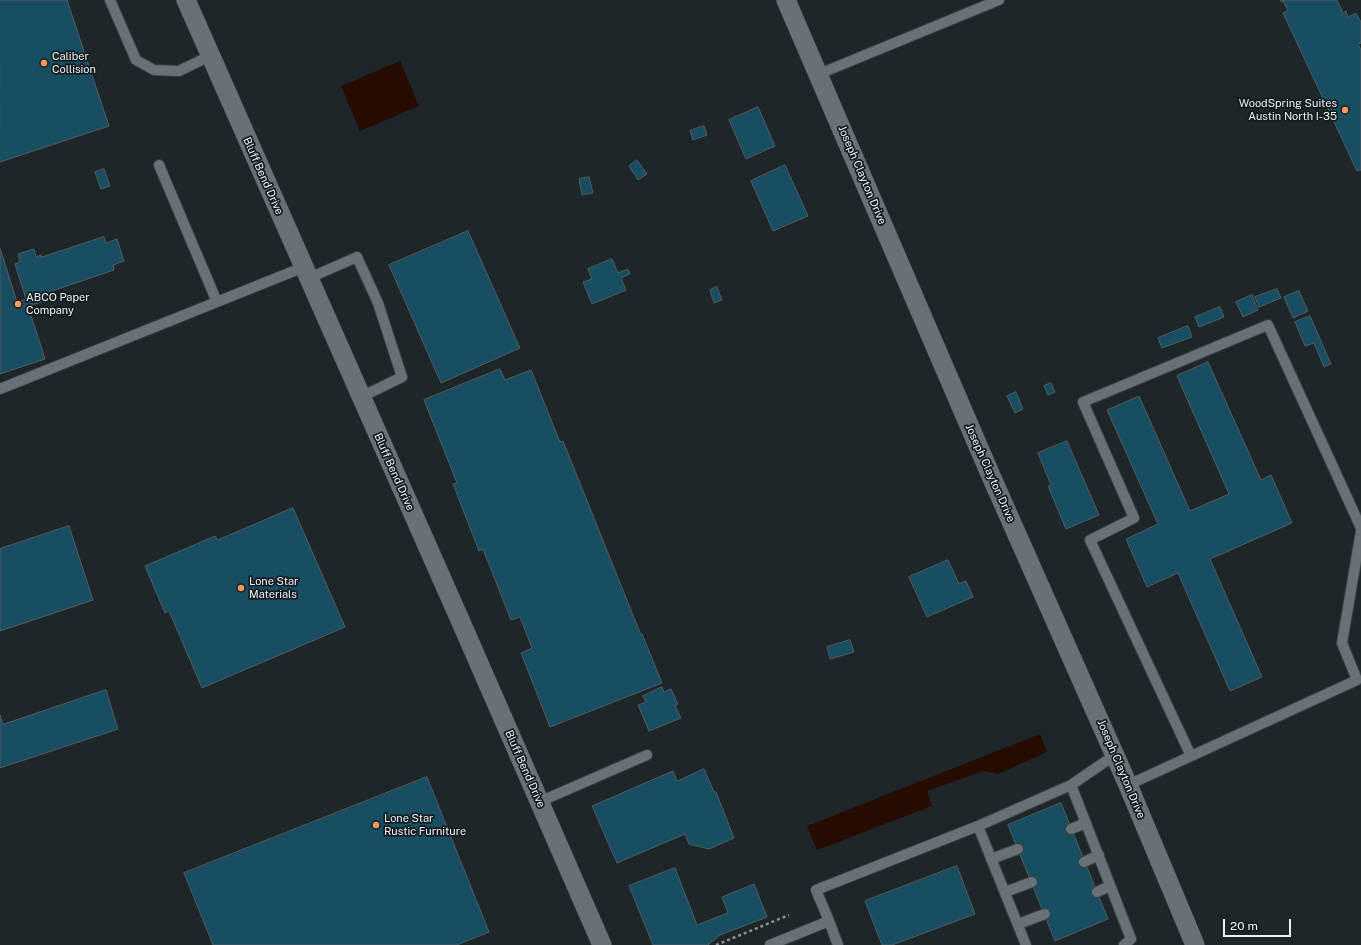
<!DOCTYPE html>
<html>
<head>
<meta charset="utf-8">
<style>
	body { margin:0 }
	#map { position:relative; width:1361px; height:945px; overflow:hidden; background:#1e2629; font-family:"Public Sans",sans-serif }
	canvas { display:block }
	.scale { position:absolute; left:1223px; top:919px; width:68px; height:18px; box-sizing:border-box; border:2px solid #ebf1f3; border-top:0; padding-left:5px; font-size:12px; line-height:14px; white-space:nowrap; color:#ebf1f3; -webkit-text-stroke:3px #151c20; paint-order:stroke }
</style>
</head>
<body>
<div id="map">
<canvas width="1361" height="945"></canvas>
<div class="scale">20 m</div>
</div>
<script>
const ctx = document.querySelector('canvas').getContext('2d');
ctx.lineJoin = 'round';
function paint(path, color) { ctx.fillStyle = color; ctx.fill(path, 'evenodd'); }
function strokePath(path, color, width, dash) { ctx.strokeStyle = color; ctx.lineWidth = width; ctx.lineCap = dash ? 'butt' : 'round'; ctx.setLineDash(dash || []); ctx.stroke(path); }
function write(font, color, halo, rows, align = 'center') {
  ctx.font = font + ' "Public Sans",sans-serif'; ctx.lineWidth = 3.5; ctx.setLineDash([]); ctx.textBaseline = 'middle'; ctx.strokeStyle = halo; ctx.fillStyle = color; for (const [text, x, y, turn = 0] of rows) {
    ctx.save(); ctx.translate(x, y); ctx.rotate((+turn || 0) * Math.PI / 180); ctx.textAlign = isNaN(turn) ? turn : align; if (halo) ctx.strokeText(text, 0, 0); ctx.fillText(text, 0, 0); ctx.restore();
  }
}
paint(new Path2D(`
	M400 61 419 106 360 131 341 86Z
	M1040 734 1047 752 998 774 983 771 927 791 932 806 817 850 807 826Z`), '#260c00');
const building = new Path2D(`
	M0 0H67L109 126 0 162Z
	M1281 0H1337L1343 13 1346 11 1348 17 1356 13 1361 22V43L1358 44 1361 50V170L1357 171 1283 13 1288 10 1283 1 1282 2Z
	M758 107 775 146 746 159 729 120Z
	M704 126 707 135 693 140 690 131Z
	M637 160 647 174 638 180 629 166Z
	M785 165 808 216 773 231 751 181Z
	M104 169 110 186 101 189 95 172Z
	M589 177 593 193 582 195 579 179Z
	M468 231 520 348 441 383 389 265Z
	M104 237 106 243 117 239 124 261 113 265 114 270 52 291 54 298 28 306 45 359 0 374V248L17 302 26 299 15 264 20 262 18 254 34 249 36 257 41 255V257Z
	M612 259 618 273 628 269 630 274 621 278 626 290 592 304 583 282 592 279 588 269Z
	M717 287 722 300 714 303 710 290Z
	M1277 289 1281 298 1259 307 1255 297Z
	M1299 291 1308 311 1293 318 1284 297Z
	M1252 295 1258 310 1243 317 1236 302Z
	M1220 307 1224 317 1199 327 1195 317Z
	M1310 316 1331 364 1324 367 1314 343 1305 346 1295 322Z
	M1188 326 1192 337 1162 348 1158 338Z
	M1208 362 1261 480 1271 475 1292 523 1210 559 1262 677 1230 691 1178 573 1147 587 1126 539 1158 524 1107 410 1139 396 1190 511 1229 494 1177 376Z
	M500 369 505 380 531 370 560 442 563 441 641 635 642 634 662 683 550 727 521 653 532 648 520 617 511 620 483 549 479 551 453 484 457 483 424 400Z
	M1051 383 1055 392 1048 395 1044 386Z
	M1016 392 1023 409 1015 413 1007 396Z
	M1067 441 1099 515 1066 529 1048 486 1051 485 1038 453Z
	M293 508 345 627 202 688 169 611 165 613 145 566 215 536 217 540Z
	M69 526 93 600 0 631V549Z
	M948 560 959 584 966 581 973 597 927 617 909 577Z
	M850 640 854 652 830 659 827 647Z
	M662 687 664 692 671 689 678 704 675 705 681 718 649 731 638 705 646 702 643 696Z
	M106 690 118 729 0 768V715L3 724Z
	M704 769 714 792H716L734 838 709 849 689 844 685 834 617 863 592 806 673 771 677 781Z
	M427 777 489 932 457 945H213L184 873Z
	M1061 803 1108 919 1055 941 1008 825Z
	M957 866 975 914 892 945H882L865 901Z
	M675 868 697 925 728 913 722 897 754 884 767 917 720 935 708 945H653L629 886Z`);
paint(building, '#174e62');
strokePath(building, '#535c61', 1);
const lane = new Path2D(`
	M110 0 136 60 154 70 179 71 210 56
	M819 74 999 0
	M159 165 217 302
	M309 278 357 257 378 303 402 377 361 397
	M0 389 304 267
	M1191 756 1090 540 1134 518 1083 402 1268 325 1361 528
	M1071 785 1115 755
	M1128 785 1357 680 1342 643 1361 531
	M539 802 647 755
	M1071 829 1086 823
	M991 859 1018 849
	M1084 862 1099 855
	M1005 892 1032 882
	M1097 892 1110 886
	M829 921 816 890 978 826
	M1018 924 1045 914
	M770 945 829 921 838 945
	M1026 945 978 826 1071 785 1131 939 1124 945`);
const street = new Path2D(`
	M186 0 464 629 602 945
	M786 0 991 476 1128 785 1195 945`);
strokePath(lane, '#3a4144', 12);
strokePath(street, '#3a4144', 20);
strokePath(new Path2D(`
	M716 945 789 915`), '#8a9193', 2.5, [3, 3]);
strokePath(lane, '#687276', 10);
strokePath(street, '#687276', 19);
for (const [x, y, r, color] of [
	[44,63,4,"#ff9b5a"],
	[1345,110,4,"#ff9b5a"],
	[18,304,4,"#ff9b5a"],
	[241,588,4,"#ff9b5a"],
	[376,825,4,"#ff9b5a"]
]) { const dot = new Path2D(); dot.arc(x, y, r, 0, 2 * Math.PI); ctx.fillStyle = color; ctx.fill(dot); strokePath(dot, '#151c20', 1.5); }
write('11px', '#ebf1f3', '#151c20', [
	["Caliber",52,57],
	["Collision",52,70],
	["WoodSpring Suites",1337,104,"right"],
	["Austin North I-35",1337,117,"right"],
	["ABCO Paper",26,298],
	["Company",26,311],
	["Lone Star",249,582],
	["Materials",249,595],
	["Lone Star",384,819],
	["Rustic Furniture",384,832]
], 'left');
write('11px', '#ebf1f3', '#151c20', [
	["Joseph Clayton Drive",862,175,67],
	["Bluff Bend Drive",263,176,66],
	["Bluff Bend Drive",394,472,66],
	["Joseph Clayton Drive",990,473,66],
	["Bluff Bend Drive",525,769,66],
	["Joseph Clayton Drive",1121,769,67]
]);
</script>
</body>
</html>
